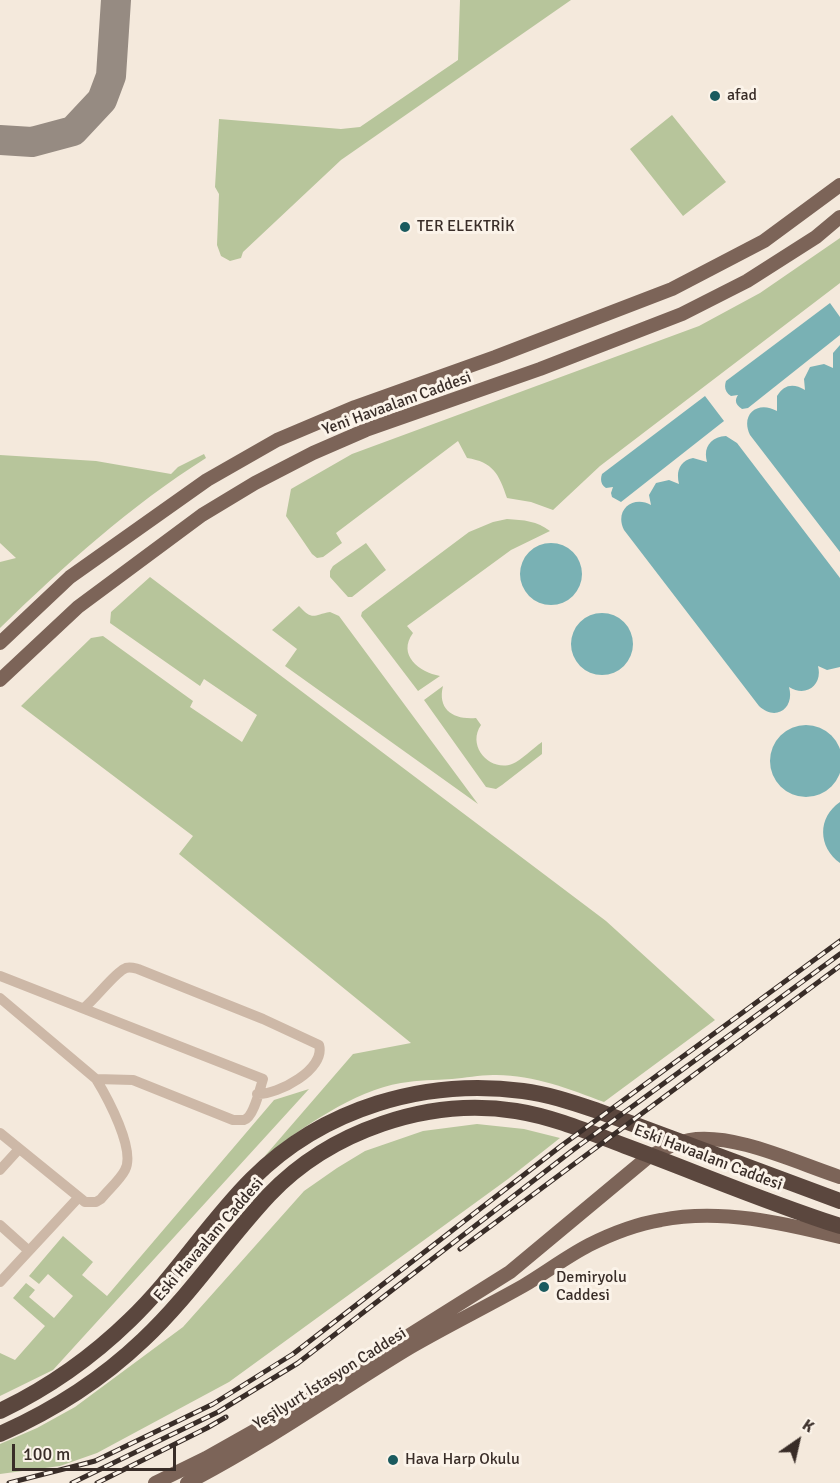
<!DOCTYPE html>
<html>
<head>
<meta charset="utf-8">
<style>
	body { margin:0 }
	#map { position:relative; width:840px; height:1483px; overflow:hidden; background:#f4e9dc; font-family:Signika,sans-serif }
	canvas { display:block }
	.north { position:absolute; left:768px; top:1411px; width:60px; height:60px; -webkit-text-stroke:4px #fbf3e9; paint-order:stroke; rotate:34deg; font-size:16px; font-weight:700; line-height:24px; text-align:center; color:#392d28 }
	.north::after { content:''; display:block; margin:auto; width:21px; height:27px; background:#392d28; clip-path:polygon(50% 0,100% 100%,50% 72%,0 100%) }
	.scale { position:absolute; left:12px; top:1444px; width:164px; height:27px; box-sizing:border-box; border:3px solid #392d28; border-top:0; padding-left:8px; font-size:18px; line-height:21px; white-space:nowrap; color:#392d28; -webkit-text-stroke:4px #fbf3e9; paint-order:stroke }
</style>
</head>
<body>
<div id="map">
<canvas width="840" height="1483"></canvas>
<div class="north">K</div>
<div class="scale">100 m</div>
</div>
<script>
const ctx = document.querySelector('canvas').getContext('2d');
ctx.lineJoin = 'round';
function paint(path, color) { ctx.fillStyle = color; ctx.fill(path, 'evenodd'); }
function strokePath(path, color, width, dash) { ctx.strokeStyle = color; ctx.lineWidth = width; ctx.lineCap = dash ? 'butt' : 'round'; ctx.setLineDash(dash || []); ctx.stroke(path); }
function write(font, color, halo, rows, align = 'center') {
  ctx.font = font + ' Signika,sans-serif'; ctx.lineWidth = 6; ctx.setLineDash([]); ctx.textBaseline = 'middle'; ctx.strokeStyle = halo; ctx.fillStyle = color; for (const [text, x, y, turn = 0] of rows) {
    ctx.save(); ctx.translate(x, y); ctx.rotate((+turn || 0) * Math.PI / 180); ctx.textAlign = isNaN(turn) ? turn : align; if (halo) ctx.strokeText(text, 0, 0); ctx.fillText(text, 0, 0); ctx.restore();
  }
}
paint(new Path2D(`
	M460 0H571L341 160 243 252 241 258 230 261 221 256 217 245 219 194 215 187 219 119 341 129 360 127 458 60Z
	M672 115 726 182 683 216 630 149Z
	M840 238V283L600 466 553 510 531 502 507 498C499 474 493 462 467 458L458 441 336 533 342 543 323 557 317 558 312 554 286 516 291 489 352 454 699 326 760 293Z
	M204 454 206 458C130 506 64 566 0 628V562L16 558 0 543V455L96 461 171 474 178 467Z
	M507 519C524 520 537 521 550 531L511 550 407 626 413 633C397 655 419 672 440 676L418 691 361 616 362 612 469 532 493 522Z
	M366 543 386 570 352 597H348L330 577V571L333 566Z
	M150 577 606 921 715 1020 604 1102C570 1089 531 1074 493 1075 479 1075 465 1078 452 1079 435 1080 418 1080 401 1083 354 1091 301 1128 264 1157L353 1054 411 1043 179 854 193 836 21 706 91 638 103 636 193 701 190 707 242 742 257 715 204 679 200 686 110 623 111 612Z
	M299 606C313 621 313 615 330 612L339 616 478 804 285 666 297 649 272 630Z
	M443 686C437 710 454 720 476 718L481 725C466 747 491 772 512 764 522 760 533 748 542 742V754L502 785 496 789 486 787 424 700Z
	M309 1089 53 1370 0 1396V1353L15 1360 45 1326 13 1298 26 1283 35 1290 29 1297 54 1318 73 1296 48 1274 39 1284 29 1276 63 1236 93 1262 82 1275 107 1296 274 1100Z
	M477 1124 524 1129 560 1138 508 1179 229 1382 97 1453 60 1466 0 1474V1444L37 1428 75 1407 183 1327 304 1191 337 1168 365 1151 423 1131Z`), '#b7c59b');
paint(new Path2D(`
	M830 303 840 317V335L748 408 742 409C736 405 734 401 738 395L731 396C725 392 724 387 726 381Z
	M840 345V552L750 435C740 414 758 400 777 411V396C784 384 794 383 805 390L804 379 810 367 824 364 833 368V353Z
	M705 396 724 421 621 502 612 497 611 493 613 487 606 488C601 485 600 480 602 474Z
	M726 436 737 443 840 578V667L827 670 818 666C823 685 806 698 789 687 795 708 776 722 759 706L624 530C614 510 633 495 651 505L649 495 656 483 669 480 679 484C676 472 679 461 693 458L707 462C703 448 710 437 726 436Z
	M520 574a31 31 0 1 1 62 0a31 31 0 1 1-62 0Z
	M571 644a31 31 0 1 1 62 0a31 31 0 1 1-62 0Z
	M770 761a36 36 0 1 1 72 0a36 36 0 1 1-72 0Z
	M840 802V863C818 847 817 818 840 802Z`), '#79b1b4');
strokePath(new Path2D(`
	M0 140 32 142 73 131 102 100 111 76 116 0`), '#968b82', 30);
strokePath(new Path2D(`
	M0 976 263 1079C260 1088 254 1117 244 1120 242 1120 234 1120 233 1120L133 1080 96 1079
	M0 998 96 1079C107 1097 136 1150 125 1170 120 1180 108 1190 101 1199L96 1202H85L0 1133
	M84 1008C96 998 114 974 124 969 128 966 134 968 138 969L263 1019 319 1045C326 1069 278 1095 257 1094
	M0 1170 19 1149
	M0 1225 29 1251
	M0 1282 78 1198`), '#cdb8a7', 10);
strokePath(new Path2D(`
	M0 643 70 577 207 480 277 440 355 407 495 357 672 289 764 241 840 185
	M0 680 78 607 202 515 255 483 313 453 366 430 540 369 682 314 747 281 816 237 840 217
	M155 1483 206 1458 284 1414 510 1272 647 1158C660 1151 674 1143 689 1140 733 1132 797 1163 840 1177
	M187 1483C263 1444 332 1395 404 1351 443 1328 484 1308 523 1286 545 1273 566 1257 589 1245 611 1234 637 1224 661 1220 720 1208 783 1223 840 1237`), '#7c6458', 14);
strokePath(new Path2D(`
	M0 1411C48 1388 92 1357 130 1320 175 1277 208 1223 252 1179 323 1108 425 1078 523 1091 548 1094 574 1103 598 1111L840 1201
	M0 1434C52 1411 101 1380 143 1340 190 1296 225 1242 269 1195 330 1131 428 1097 516 1111 554 1117 591 1133 628 1147 698 1173 768 1203 840 1226`), '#5b473e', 16);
const rail = new Path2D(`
	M460 1249 840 966
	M9 1483 95 1461 213 1404 293 1354 561 1146 840 941
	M72 1483 218 1412 298 1363 573 1150 840 954
	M97 1483 207 1428 226 1417`);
strokePath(rail, '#392d28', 5);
strokePath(rail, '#fbf3e9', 3, [9]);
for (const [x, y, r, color] of [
	[715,96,6,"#1a5a5e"],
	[405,227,6,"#1a5a5e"],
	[544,1287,6,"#1a5a5e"],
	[393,1460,6,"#1a5a5e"]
]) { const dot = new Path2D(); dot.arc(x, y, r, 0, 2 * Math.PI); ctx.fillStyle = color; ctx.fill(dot); strokePath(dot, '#fbf3e9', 2); }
write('16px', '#392d28', '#fbf3e9', [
	["afad",727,96],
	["TER ELEKTRİK",417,227],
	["Demiryolu",556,1278],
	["Caddesi",556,1296],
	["Hava Harp Okulu",405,1460]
], 'left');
write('16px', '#392d28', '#fbf3e9', [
	["Yeni Havaalanı Caddesi",397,404,-20],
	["Eski Havaalanı Caddesi",708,1158,21],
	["Eski Havaalanı Caddesi",209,1240,-49],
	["Yeşilyurt İstasyon Caddesi",330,1379,-32]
]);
</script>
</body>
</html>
